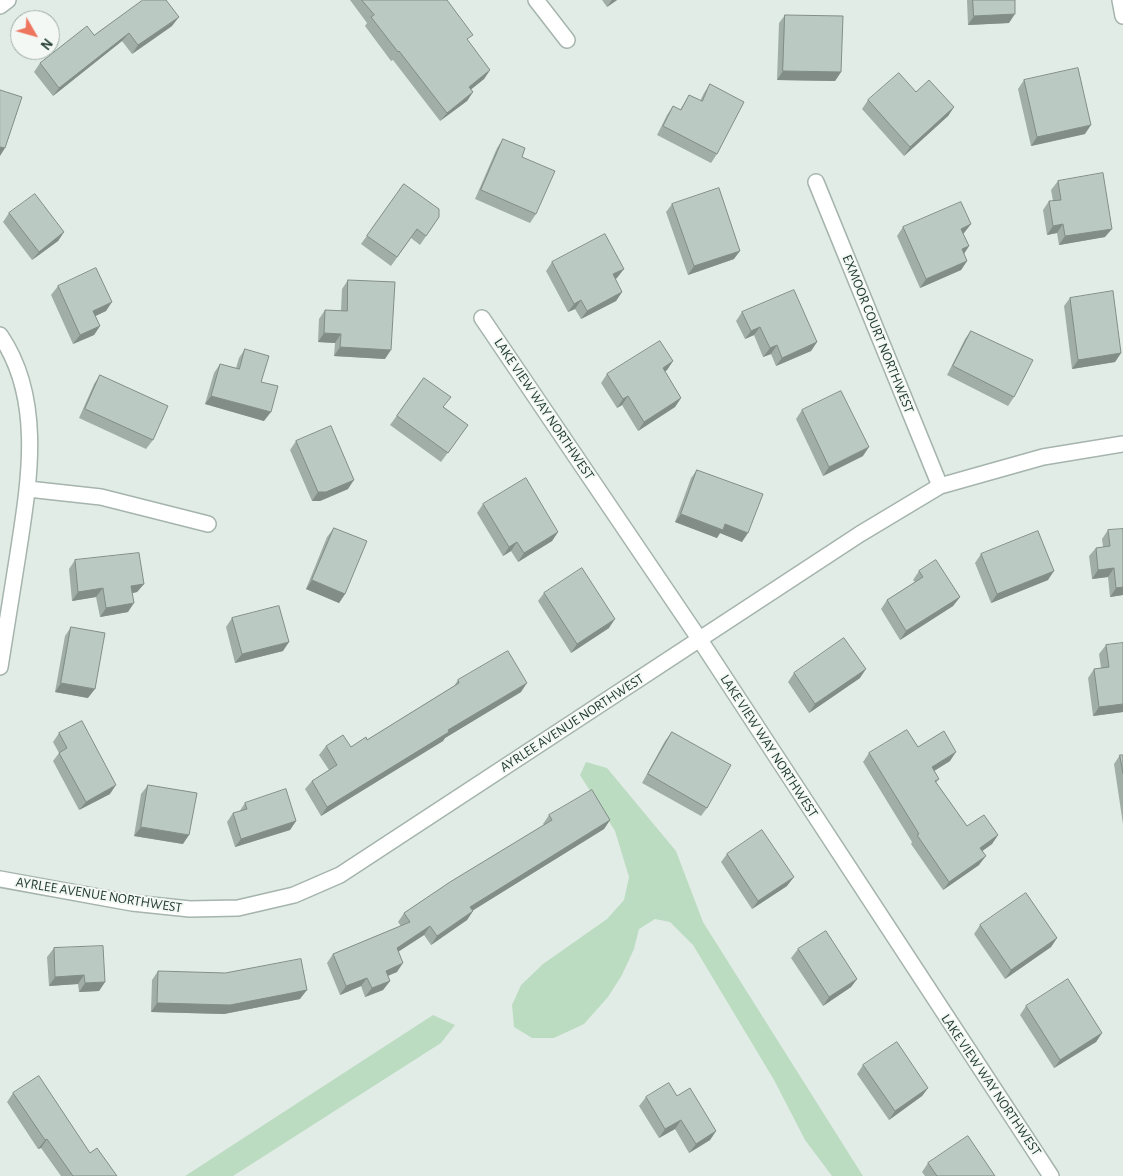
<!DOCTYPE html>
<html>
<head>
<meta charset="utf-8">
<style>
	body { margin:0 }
	#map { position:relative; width:1123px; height:1176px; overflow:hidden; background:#e2ece7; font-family:"Alegreya Sans",sans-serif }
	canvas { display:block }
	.north { position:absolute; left:10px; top:10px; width:50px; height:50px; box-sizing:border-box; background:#f3f8f5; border:1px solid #a0ada7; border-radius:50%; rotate:128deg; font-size:14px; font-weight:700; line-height:20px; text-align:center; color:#233c33 }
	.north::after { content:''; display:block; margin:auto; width:18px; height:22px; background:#ee755e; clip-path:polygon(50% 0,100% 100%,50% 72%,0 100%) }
</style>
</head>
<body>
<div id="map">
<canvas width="1123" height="1176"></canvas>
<div class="north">N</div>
</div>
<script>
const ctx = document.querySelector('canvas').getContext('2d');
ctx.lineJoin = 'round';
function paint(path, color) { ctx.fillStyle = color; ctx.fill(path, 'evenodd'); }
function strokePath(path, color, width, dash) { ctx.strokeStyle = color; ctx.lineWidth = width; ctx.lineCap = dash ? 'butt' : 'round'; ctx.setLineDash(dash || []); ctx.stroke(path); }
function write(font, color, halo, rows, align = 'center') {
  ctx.font = font + ' "Alegreya Sans",sans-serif'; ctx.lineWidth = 4; ctx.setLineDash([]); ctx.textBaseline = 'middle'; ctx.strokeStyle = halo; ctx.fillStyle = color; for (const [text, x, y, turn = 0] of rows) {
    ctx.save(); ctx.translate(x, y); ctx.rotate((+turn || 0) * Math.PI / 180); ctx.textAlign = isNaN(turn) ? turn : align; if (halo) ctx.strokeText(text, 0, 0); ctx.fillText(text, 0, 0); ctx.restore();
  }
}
paint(new Path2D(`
	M586 762 607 768 676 851 703 922 863 1176H832L805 1140 774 1080 693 945 670 922 655 919 639 929 634 949 622 975 608 997 584 1024 554 1038H532L514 1027 512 1005 521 985 543 964 607 919 624 900 629 877 615 831 580 775Z
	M433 1015 455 1025 441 1043 233 1176H185Z`), '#bcdcc2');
const street = new Path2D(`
	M536 0 567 40
	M1120 0 1123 16
	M0 6 8 0
	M816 182 940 486
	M482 318 700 640 1051 1176
	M0 335C44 399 29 482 18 554 12 592 6 630 0 667
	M28 489 101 497 208 524
	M0 879 132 903 190 909 238 908 294 895 340 875 860 534 940 486 1043 457 1123 444`);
strokePath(street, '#a5b4ad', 18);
strokePath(street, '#fff', 15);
paint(new Path2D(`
	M350 0H447L468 41 490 70 484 79 471 89 473 92 467 101 440 121 393 60 391 61 365 26 367 23Z
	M602 0H617L607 7Z
	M967 0H1015L1009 23 968 25Z
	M785 15 841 72 835 81 777 80 779 23Z
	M172 26 132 54 122 41 53 96 34 72 40 63 94 35Z
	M1024 80 1085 134 1031 146 1018 89Z
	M710 84 717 154 711 163 657 135 667 115 673 106 680 110 689 95 700 101 704 93Z
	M916 92 954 107 948 116 904 156 862 109 868 100Z
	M503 139 522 157 536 214 530 223 475 199 497 148Z
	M1058 181 1105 237 1059 245 1057 233 1047 235 1043 210 1049 201H1053L1051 190Z
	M404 184 439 217 420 245 411 238 391 266 361 244Z
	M672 204 734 259 688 275 666 212Z
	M9 213 64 232 58 241 32 260 3 222Z
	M971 224 963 234 969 246 964 254 967 261 961 270 920 288 897 236 903 227Z
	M552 262 617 278 615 279 622 292 616 301 581 319 575 309 568 312 546 271Z
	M348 280 385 359 334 356 335 343 318 342 319 319 325 310 341 311 342 289Z
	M58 286 106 311 95 316 100 326 94 335 73 344 51 295Z
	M1070 298 1121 353 1115 362 1072 369 1064 306Z
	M742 312 817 342 811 351 776 366 771 354 763 357 754 335 745 339 736 321Z
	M971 331 1014 397 1008 406 947 375 965 339Z
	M245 349 264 421 205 404 214 373 220 364 236 368 239 358Z
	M673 361 667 370 665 371 681 398 675 407 638 431 622 405 617 408 601 383 607 374Z
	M100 375 153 440 146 449 79 418 94 384Z
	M424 378 444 407 468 425 441 462 390 425Z
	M802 410 863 456 823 476 796 419Z
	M296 441 348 489 320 501H312L290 450Z
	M697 470 742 542 720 533 717 538 675 522 691 478Z
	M483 504 558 532 552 541 518 562 511 551 503 556 477 513Z
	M334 528 345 594 339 603 306 589 327 537Z
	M1108 530 1123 595 1110 597 1108 577 1092 579 1089 556 1096 548 1103 547 1102 539Z
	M981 554 1048 580 991 603 975 563Z
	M75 560 144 584 137 592 132 593 128 612 100 617 96 597 72 601 69 569Z
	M919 571 960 597 953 606 900 640 881 609 887 600 915 582 913 580Z
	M544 593 609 628 571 653 538 601Z
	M232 618 283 651 235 663 226 627Z
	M71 627 88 698 55 692 65 636Z
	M1106 645 1123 712 1093 716 1088 678 1094 669 1101 668 1099 654Z
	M794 673 860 678 809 713 788 682Z
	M458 680 521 692 445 738 443 741 321 816 305 789 312 781 329 770 319 755 326 746 351 747 367 740 454 686Z
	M672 732 707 808 701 816 642 783 665 741Z
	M59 733 110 794 79 810 53 761 59 753 53 742Z
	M869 753 950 761 934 771 939 779 936 783 967 826 998 835 992 844 982 851 979 865 943 890 911 844 912 842 863 762Z
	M1120 755H1123V824L1114 764Z
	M148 785 183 844 134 836 141 794Z
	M245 803 296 821 290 830 235 847 227 822 233 813 239 812Z
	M549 815 610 820 604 829 473 910V911L467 920 431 945 424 935 398 952 397 972 388 976 390 981 383 990 365 997 361 986 340 995 327 963 333 954 401 926 398 922 404 913 544 825 543 824Z
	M727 854 787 886 752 909 721 862Z
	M980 925 1057 938 1051 947 1005 979 974 934Z
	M54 948 105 982 99 991 79 992 78 984 49 986 47 957Z
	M798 949 857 979 851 987 823 1006 791 958Z
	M158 971 300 999 224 1014 151 1012 152 980Z
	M1026 1006 1102 1033 1096 1042 1054 1068 1020 1015Z
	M863 1065 928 1088 922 1096 889 1120 857 1074Z
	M13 1093 90 1153 117 1176H61L41 1148 38 1149 7 1102Z
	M677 1096 716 1131 710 1140 689 1153 675 1129 659 1138 639 1106 646 1097Z
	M928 1163 995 1176H925L922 1172Z`), '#a0aea7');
paint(new Path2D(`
	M612 0H617L607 7Z
	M1015 14 1009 23 968 25 974 16Z
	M179 17 172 26 132 54 138 45Z
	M129 33 122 41 53 96 59 88Z
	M490 70 484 79 463 96 469 87Z
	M783 71 841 72 835 81 777 80Z
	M473 92 467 101 440 121 447 113Z
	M954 107 948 116 904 156 910 147Z
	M1091 125 1085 134 1031 146 1037 137Z
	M0 147 5 148 0 156Z
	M971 224 964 233 955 237 961 229Z
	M1063 224 1057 233 1047 235 1053 226Z
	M1112 229 1105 237 1059 245 1065 236Z
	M64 232 58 241 32 260 39 252Z
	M969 246 963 255 962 249Z
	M740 251 734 259 688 275 694 266Z
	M967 261 961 270 920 288 926 279Z
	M624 269 617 278 606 283 613 274Z
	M622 292 616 301 581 319 587 311Z
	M581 300 575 309 568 312 574 304Z
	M112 302 106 311 87 320 93 311Z
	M100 326 94 335 73 344 80 335Z
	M760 327 754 335 745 339 751 331Z
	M324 333 341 334 335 343 318 342Z
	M817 342 811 351 776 366 782 358Z
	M777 345 771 354 763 357 770 348Z
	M340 347 391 350 385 359 334 356Z
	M1121 353 1115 362 1072 369 1078 360Z
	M673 361 667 370 656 377 663 368Z
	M211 396 271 412 264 421 205 404Z
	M628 396 622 405 617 408 623 399Z
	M681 398 675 407 638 431 644 422Z
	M869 447 863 456 823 476 829 467Z
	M354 480 348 489 320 501H312L318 492Z
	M681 514 725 524 748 533 742 542 720 533 717 538 675 522Z
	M558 532 552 541 518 562 524 553Z
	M517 542 511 551 503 556 509 547Z
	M1114 568 1108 577 1092 579 1098 570Z
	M1054 571 1048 580 991 603 997 594Z
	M312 580 345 594 339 603 306 589Z
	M144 584 137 592 125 595 131 586Z
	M1123 587V595L1110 597 1116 588Z
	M103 588 96 597 72 601 78 592Z
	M960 597 953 606 900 640 906 631Z
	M134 603 128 612 100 617 106 608Z
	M615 619 609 628 571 653 577 644Z
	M289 642 283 651 235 663 242 654Z
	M866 669 860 678 809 713 815 704Z
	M61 683 95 689 88 698 55 692Z
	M527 683 521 692 445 738 443 741 321 816 327 807 448 730Z
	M1123 704V712L1093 716 1099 707Z
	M956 752 950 761 926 776 932 767Z
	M116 785 110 794 79 810 86 802Z
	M610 820 604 829 464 916 470 907Z
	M296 821 290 830 235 847 241 839Z
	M141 827 189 835 183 844 134 836Z
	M998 835 992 844 974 857 980 848Z
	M986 856 979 865 943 890 949 882Z
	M794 877 787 886 752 909 758 901Z
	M473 911 467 920 431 945 437 936Z
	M430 926 424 935 390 957 397 948Z
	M1057 938 1051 947 1005 979 1011 970Z
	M403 963 397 972 379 979 386 971Z
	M84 975 78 984 49 986 55 977Z
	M367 978 361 986 340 995 346 986Z
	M857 979 851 987 823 1006 829 997Z
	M390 981 383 990 365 997 372 988Z
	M105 982 99 991 79 992 85 983Z
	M307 990 300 999 224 1014 151 1012 157 1003Z
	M1102 1033 1096 1042 1054 1068 1060 1060Z
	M928 1088 922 1096 889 1120 895 1111Z
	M681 1120 675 1129 659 1138 665 1129Z
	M716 1131 710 1140 689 1153 696 1144Z
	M47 1139 41 1148 38 1149 45 1140Z`), '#828d88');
const building = new Path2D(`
	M143 0H166L179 17 138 45 129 33 59 88 40 63 87 26 94 35Z
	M362 0H447L473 35 467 39 490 70 469 87 473 92 447 113 399 51 398 52 371 17 374 15Z
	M973 0H1015V14L974 16Z
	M785 15 843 16 841 72 783 71Z
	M1078 68 1091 125 1037 137 1024 80Z
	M899 73 916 92 929 80 954 107 910 147 868 100Z
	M710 84 744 102 717 154 663 126 673 106 681 110 689 95 702 101Z
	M0 90 22 97 5 148 0 147Z
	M503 139 525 148 522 157 555 171 536 214 481 190Z
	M1103 173 1112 229 1065 236 1063 224 1053 226 1049 201 1061 200 1058 181Z
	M404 184 439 209V217L426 236 417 229 397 257 367 236Z
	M719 188 740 251 694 266 672 204Z
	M35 194 64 232 39 252 9 213Z
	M961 202 971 224 961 229 969 246 962 249 967 261 926 279 903 227Z
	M605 234 624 269 613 274 622 292 587 311 581 300 574 304 552 262Z
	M96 268 112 302 93 311 100 326 80 335 58 286Z
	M348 280 395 282 391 350 340 347 341 334 324 333 325 310 347 311Z
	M794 290 817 342 782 358 777 345 770 348 760 327 751 331 742 312Z
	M1113 291 1121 353 1078 360 1070 298Z
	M971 331 1033 360 1014 397 953 366Z
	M660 341 673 361 663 368 681 398 644 422 628 396 623 399 607 374Z
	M245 349 269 356 261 382 278 386 271 412 211 396 220 364 239 369Z
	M100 375 168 406 153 440 85 409Z
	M424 378 451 397 443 407 468 425 448 453 397 416Z
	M841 391 869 447 829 467 802 410Z
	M331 426 354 480 326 492H318L296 441Z
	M697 470 763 494 748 533 725 524 723 530 681 514Z
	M526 478 558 532 524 553 517 542 509 547 483 504Z
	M334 528 367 541 345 594 312 580Z
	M1123 529V587L1116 588 1114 568 1098 570 1096 548 1110 546 1108 530Z
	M1038 531 1054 571 997 594 981 554Z
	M139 553 144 584 131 586 134 603 106 608 103 588 78 592 75 560Z
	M936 560 960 597 906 631 887 600 923 577 919 571Z
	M582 568 615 619 577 644 544 593Z
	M279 606 289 642 242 654 232 618Z
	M71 627 105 633 95 689 61 683Z
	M844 638 866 669 815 704 794 673Z
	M1123 643V704L1099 707 1094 669 1109 667 1106 645Z
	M508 651 527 683 448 730 449 732 327 807 312 781 337 765 326 746 343 735 351 747 366 737 367 740 459 683 458 680Z
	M82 721 116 785 86 802 59 753 67 748 59 733Z
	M907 730 918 747 944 731 956 752 932 767 939 779 935 781 967 826 984 815 998 835 980 848 986 856 949 882 917 835 919 834 869 753Z
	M672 732 731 765 707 808 648 774Z
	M1120 755H1123V773Z
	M148 785 197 793 189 835 141 827Z
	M286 789 296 821 241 839 233 813 247 809 245 803Z
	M592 790 610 820 470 907 473 911 437 936 430 926 397 948 403 963 386 971 390 981 372 988 367 978 346 986 333 954 410 922 404 913 450 882 552 820 549 815Z
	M762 830 794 877 758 901 727 854Z
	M1026 893 1057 938 1011 970 980 925Z
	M826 931 857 979 829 997 798 949Z
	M103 946 105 982 85 983 84 975 55 977 54 948Z
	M301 959 307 990 230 1005 157 1003 158 971 225 973Z
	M1068 979 1102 1033 1060 1060 1026 1006Z
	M897 1042 928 1088 895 1111 863 1065Z
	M39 1076 90 1153 97 1148 117 1176H73L47 1139 45 1140 13 1093Z
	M669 1083 677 1096 690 1088 716 1131 696 1144 681 1120 665 1129 646 1097Z
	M968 1136 995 1176H937L928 1163Z`);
paint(building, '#bacac2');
strokePath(building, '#828d88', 1);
write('14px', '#233c33', '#f3f8f5', [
	["EXMOOR COURT NORTHWEST",878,334,68],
	["LAKE VIEW WAY NORTHWEST",544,409,56],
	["AYRLEE AVENUE NORTHWEST",572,723,-33],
	["LAKE VIEW WAY NORTHWEST",769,746,57],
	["AYRLEE AVENUE NORTHWEST",99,895,9],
	["LAKE VIEW WAY NORTHWEST",991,1085,56]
]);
</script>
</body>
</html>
